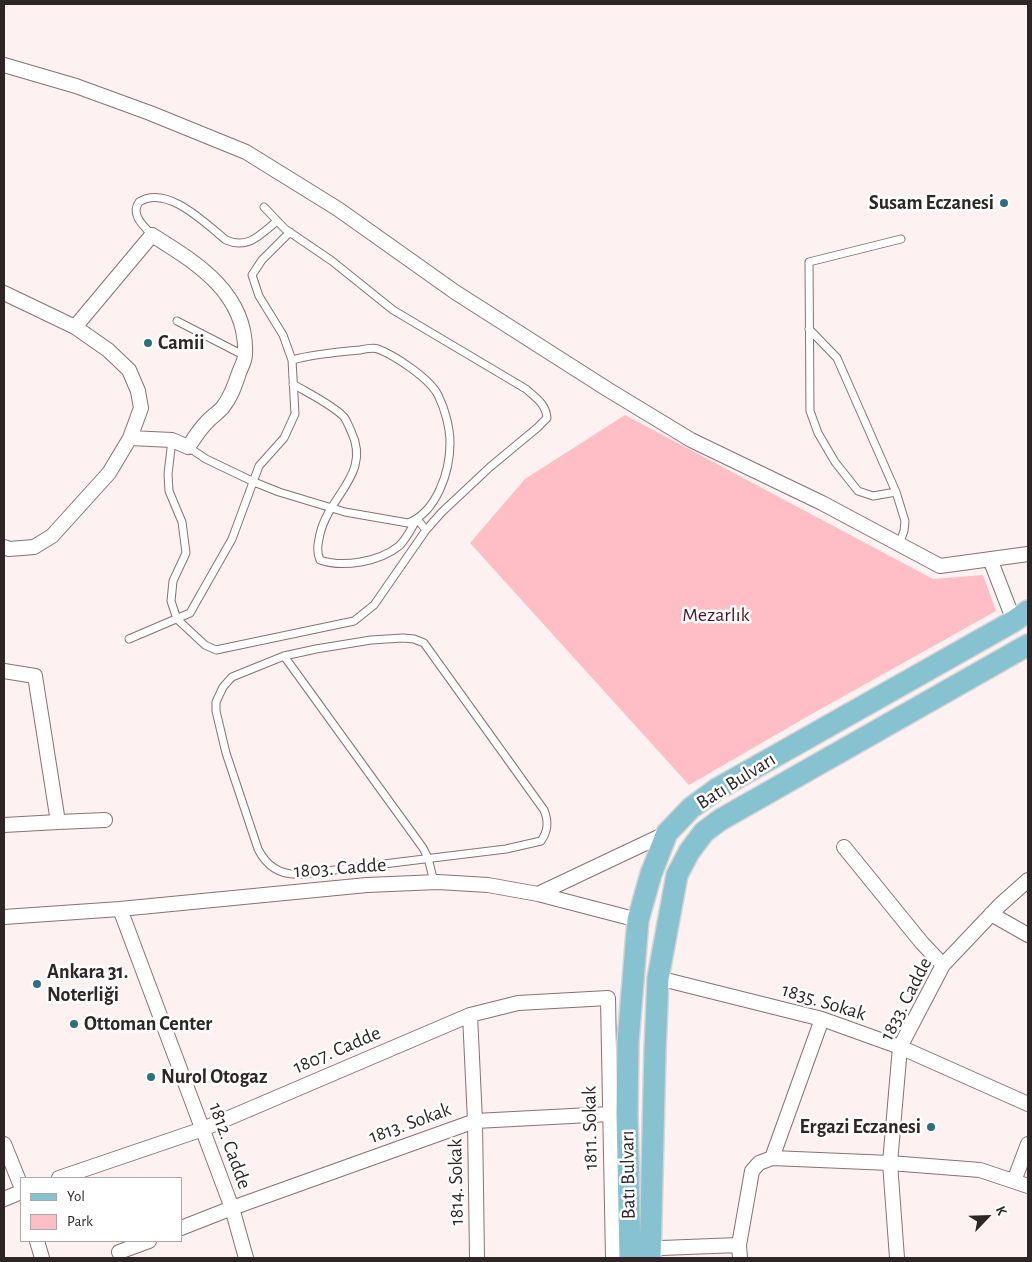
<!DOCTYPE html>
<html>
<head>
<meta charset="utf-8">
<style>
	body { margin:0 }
	#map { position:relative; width:1032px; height:1262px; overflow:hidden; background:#fef1f2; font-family:"Alegreya Sans",sans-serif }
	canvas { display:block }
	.frame { position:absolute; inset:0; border:5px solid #2d2526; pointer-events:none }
	.legend { position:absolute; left:20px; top:1177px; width:162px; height:65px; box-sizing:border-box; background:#fff; border:1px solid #aba8a8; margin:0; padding:6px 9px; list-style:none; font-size:15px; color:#2d2526 }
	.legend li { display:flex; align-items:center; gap:10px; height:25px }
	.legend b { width:25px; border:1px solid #aba8a8 }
	.north { position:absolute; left:962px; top:1192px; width:50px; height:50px; -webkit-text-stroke:4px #fff; paint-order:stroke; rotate:66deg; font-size:14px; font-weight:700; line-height:20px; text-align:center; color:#2d2526 }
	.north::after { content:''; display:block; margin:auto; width:18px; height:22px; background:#2d2526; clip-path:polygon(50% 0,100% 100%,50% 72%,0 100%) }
</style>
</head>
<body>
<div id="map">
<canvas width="1032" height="1262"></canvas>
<div class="frame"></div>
<ul class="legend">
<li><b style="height:6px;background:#87c2d0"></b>Yol</li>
<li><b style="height:14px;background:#ffbec5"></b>Park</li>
</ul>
<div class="north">K</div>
</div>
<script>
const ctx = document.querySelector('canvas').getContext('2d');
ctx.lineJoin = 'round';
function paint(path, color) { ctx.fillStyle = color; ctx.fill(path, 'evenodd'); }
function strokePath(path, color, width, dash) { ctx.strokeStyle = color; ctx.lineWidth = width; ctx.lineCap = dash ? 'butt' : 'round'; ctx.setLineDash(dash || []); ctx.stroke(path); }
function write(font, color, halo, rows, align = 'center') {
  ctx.font = font + ' "Alegreya Sans",sans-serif'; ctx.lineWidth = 5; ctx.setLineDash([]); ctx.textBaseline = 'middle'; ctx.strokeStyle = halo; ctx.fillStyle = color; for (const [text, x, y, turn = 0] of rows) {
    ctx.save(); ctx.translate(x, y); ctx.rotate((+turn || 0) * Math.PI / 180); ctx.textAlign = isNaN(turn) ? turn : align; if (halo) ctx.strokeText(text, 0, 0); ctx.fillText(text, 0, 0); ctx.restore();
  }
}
paint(new Path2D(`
	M625 415 933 579 983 575 996 611 810 715 689 785 470 543 525 479Z`), '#ffbec5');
const lane = new Path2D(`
	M152 235C144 226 130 215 139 202 167 184 206 224 226 240 248 250 261 234 277 221
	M177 321 245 356
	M809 329 837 358 896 492 905 521 904 531 899 544
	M293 384C308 393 333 405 344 417 347 421 349 427 351 431 372 474 329 495 320 534 318 544 316 550 320 560 343 568 379 562 399 546 406 540 412 527 417 519L426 530
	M172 440 168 474 169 491 182 522 186 553 173 581 171 601 177 619 205 645 216 650 354 621 374 605 426 530 442 512 490 467 537 428 547 418C546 404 536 398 526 389L393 310 332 261 285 229 264 207
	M188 447 206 459 254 482 279 492 345 512 408 523C437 512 450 471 450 443 450 428 445 409 438 395 430 379 396 356 378 349 373 347 365 349 360 350 336 352 314 354 292 360
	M896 492 873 496 858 491 835 462 818 433 810 411 809 262 901 239
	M403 638 414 639 424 643 544 810C549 822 548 831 541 841L506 849 302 874C281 876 267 867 258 849L226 753 216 711V702L223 687 232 677 284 656 316 649 371 640Z
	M129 639 190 613 232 539 259 466 284 438 295 414 292 360 283 335 259 296 252 275 262 260 290 232
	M284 656 423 848 428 858 434 882`);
const street = new Path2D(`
	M4 65 76 86 150 113 246 152 338 209 455 292 607 389 691 440 822 503 940 566 1028 554
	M4 293 75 327 108 350 129 370 138 391 141 408 130 438 109 473 52 536 34 547 9 549 4 547
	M75 327 152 235C197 263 248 294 245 355 245 361 241 367 239 373 235 385 231 397 223 407 218 413 211 417 206 423 199 430 194 439 188 447L172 440 130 438
	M990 559 1014 621
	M4 671 35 676 58 822 105 820
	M4 825 58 822
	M844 847 922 943 943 965
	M538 894 638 920
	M120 909 232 1208 246 1258
	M991 914 1028 935
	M4 917 120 909 367 885 438 882 488 885 538 894 667 833
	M658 978 822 1019 900 1047 1028 1104
	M470 1015 475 1121 477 1258
	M4 1144 21 1186
	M772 1158 822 1019
	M59 1178 203 1129 470 1015 518 1003 608 998 613 1258
	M1014 1181 1028 1144
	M4 1199 21 1192
	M181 1228 232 1208 475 1121 610 1114
	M37 1241 42 1258
	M661 1248 739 1245
	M119 1252 149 1241
	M740 1258 739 1245 752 1171 759 1163 772 1158 890 1163 980 1170 1028 1186
	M897 1258 890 1163 900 1047 943 965 1000 905 1028 880`);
const primary = new Path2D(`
	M630 1258 627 1114 628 1042 638 920 651 874 667 833 691 808 717 789 1014 621 1028 611
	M650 1258 655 1051 658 978 677 875 689 852 704 832 720 820 1028 645`);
strokePath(lane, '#867374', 9);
strokePath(street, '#867374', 16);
strokePath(primary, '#d5d3d4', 24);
strokePath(lane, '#fff', 7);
strokePath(street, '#fff', 14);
strokePath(primary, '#87c2d0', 21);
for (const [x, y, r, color] of [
	[1004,203,5,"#2b6f80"],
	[148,343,5,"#2b6f80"],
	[37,984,5,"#2b6f80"],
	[74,1024,5,"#2b6f80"],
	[151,1077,5,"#2b6f80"],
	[931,1127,5,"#2b6f80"]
]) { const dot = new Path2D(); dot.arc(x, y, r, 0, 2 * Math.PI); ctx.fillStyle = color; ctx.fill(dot); strokePath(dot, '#fff', 2); }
write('bold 20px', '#2d2526', '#fff', [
	["Susam Eczanesi",994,203,"right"],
	["Camii",158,343],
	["Ankara 31.",47,972],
	["Noterliği",47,995],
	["Ottoman Center",84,1024],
	["Nurol Otogaz",161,1077],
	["Ergazi Eczanesi",921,1127,"right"]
], 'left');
write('20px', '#501220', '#fff', [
	["Mezarlık",716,615]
]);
write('20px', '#2d2526', '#fff', [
	["Batı Bulvarı",736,781,-32],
	["1803. Cadde",340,868,-4],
	["1833. Cadde",906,999,-63],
	["1835. Sokak",824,1002,17],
	["1807. Cadde",337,1050,-23],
	["1813. Sokak",410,1123,-20],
	["1811. Sokak",590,1128,-91],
	["1812. Cadde",230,1146,70],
	["Batı Bulvarı",628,1175,-91],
	["1814. Sokak",456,1182,-91]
]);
</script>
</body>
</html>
